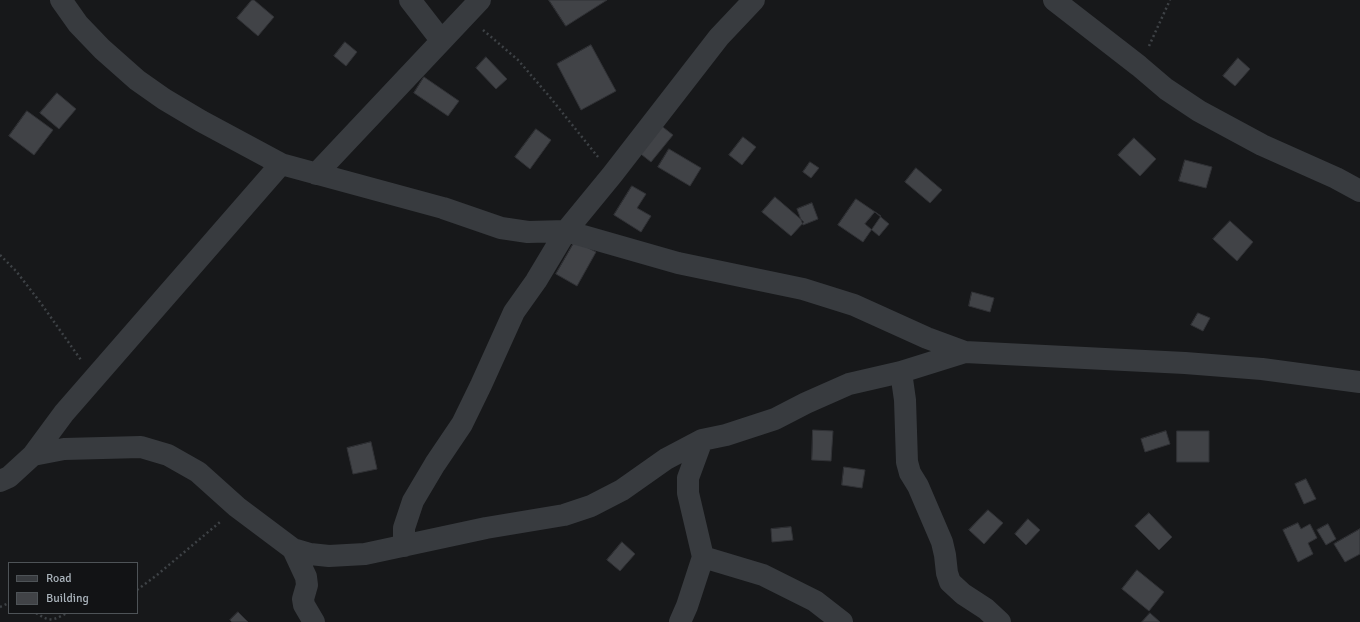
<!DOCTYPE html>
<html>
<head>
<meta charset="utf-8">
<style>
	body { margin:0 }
	#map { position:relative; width:1360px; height:622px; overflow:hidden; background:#17181a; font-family:Signika,sans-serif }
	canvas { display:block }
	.legend { position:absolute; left:8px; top:562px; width:130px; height:52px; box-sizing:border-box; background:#121315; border:1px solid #4e5357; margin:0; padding:5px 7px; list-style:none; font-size:12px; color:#a9b2ba }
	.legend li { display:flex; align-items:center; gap:8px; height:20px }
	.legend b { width:20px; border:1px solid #4e5357 }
</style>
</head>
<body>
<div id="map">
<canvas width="1360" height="622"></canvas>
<ul class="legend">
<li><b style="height:5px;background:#383b3f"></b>Road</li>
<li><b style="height:11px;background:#414347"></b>Building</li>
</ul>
</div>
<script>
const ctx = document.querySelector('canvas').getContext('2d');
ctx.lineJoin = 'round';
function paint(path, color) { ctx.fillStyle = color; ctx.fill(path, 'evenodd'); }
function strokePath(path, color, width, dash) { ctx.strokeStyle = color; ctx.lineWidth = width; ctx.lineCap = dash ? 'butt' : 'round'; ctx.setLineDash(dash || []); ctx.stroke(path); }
const building = new Path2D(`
	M252 0H254L274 17 258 36 237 18Z
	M549 0H607L566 26Z
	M345 42 357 52 346 66 334 56Z
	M591 45 616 91 581 110 557 64Z
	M486 57 507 79 496 89 476 68Z
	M1238 58 1250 69 1235 86 1223 76Z
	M424 77 459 101 448 116 414 93Z
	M57 93 76 109 59 129 40 113Z
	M27 111 53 130 34 155 9 136Z
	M659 124 673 135 651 162 637 151Z
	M536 129 551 140 530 169 515 157Z
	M743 137 756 147 742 165 729 155Z
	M1134 138 1156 159 1140 176 1118 155Z
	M669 149 701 168 690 186 658 167Z
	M1185 160 1212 167 1206 188 1179 181Z
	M810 162 819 168 811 178 803 172Z
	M916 168 942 190 930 203 905 182Z
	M632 186 646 194 637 208 651 216 641 232 614 215Z
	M775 197 804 222 791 236 762 212Z
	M856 199 881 216 863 242 838 225Z
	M812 203 818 219 803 225 797 209Z
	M875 212 889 224 879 236 865 224Z
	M1230 221 1253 242 1237 261 1213 239Z
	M575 241 596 252 577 286 556 274Z
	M972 292 994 298 990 312 969 306Z
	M1198 313 1210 318 1203 331 1191 325Z
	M813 430 833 431 831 461 812 460Z
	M1166 431 1170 444 1145 452 1141 439Z
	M1177 431H1209V462H1177Z
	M371 442 377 469 353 474 347 448Z
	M844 467 865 470 862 488 842 485Z
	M1306 479 1316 499 1304 504 1295 484Z
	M988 510 1003 523 984 544 969 530Z
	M1149 513 1172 537 1159 550 1135 526Z
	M1028 519 1040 530 1026 545 1015 534Z
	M1298 523 1301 529 1310 524 1317 538 1308 543 1313 554 1298 562 1283 530Z
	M1328 524 1336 539 1326 545 1317 530Z
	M791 527 793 540 772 542 771 529Z
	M1360 529V554L1345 562 1334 544Z
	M622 542 635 554 620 571 607 560Z
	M1137 570 1164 592 1149 611 1122 589Z
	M238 612 248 622H232L230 620Z
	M1150 613 1160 622H1142Z`);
paint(building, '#414347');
strokePath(building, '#313236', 1);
strokePath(new Path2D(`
	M483 30 518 60 549 96 598 157
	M1149 46 1170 0
	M0 255 16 271 40 302 81 360
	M137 590 157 575 220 522
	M0 607 9 603
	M36 613C50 622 52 621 67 613`), '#3e4246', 2.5, [2, 3]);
strokePath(new Path2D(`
	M61 0 78 24 102 49 137 80 164 99 201 121 281 164 443 208 501 228 528 232 566 231 678 263 803 289 854 305 927 338 965 352 1185 363 1262 369 1360 382
	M410 0 441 40
	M1054 0 1139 66 1166 89 1199 111 1262 145 1336 178 1360 191
	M316 174 480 0
	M901 372 905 400 907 462 910 473 918 486 942 542 945 555 947 573 950 582 963 594 986 609 1000 622
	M33 455 64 413 281 164
	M0 481 9 477 33 455 64 449 141 447 168 455 198 472 237 507 293 549 310 554 329 556 365 554 486 528 564 515 591 506 622 490 666 459 702 440 726 435 775 419 806 403 849 384 901 372 965 352
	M404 546V528L413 501 435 464 462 424 481 385 514 312 536 281 566 231 612 175 719 37 754 0
	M293 549 306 577 307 585 303 599 304 605 314 622
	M703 557 763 575 815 601 842 622
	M680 622 687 606 703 557 688 493V478L702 440`), '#383b3f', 22);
</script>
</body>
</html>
